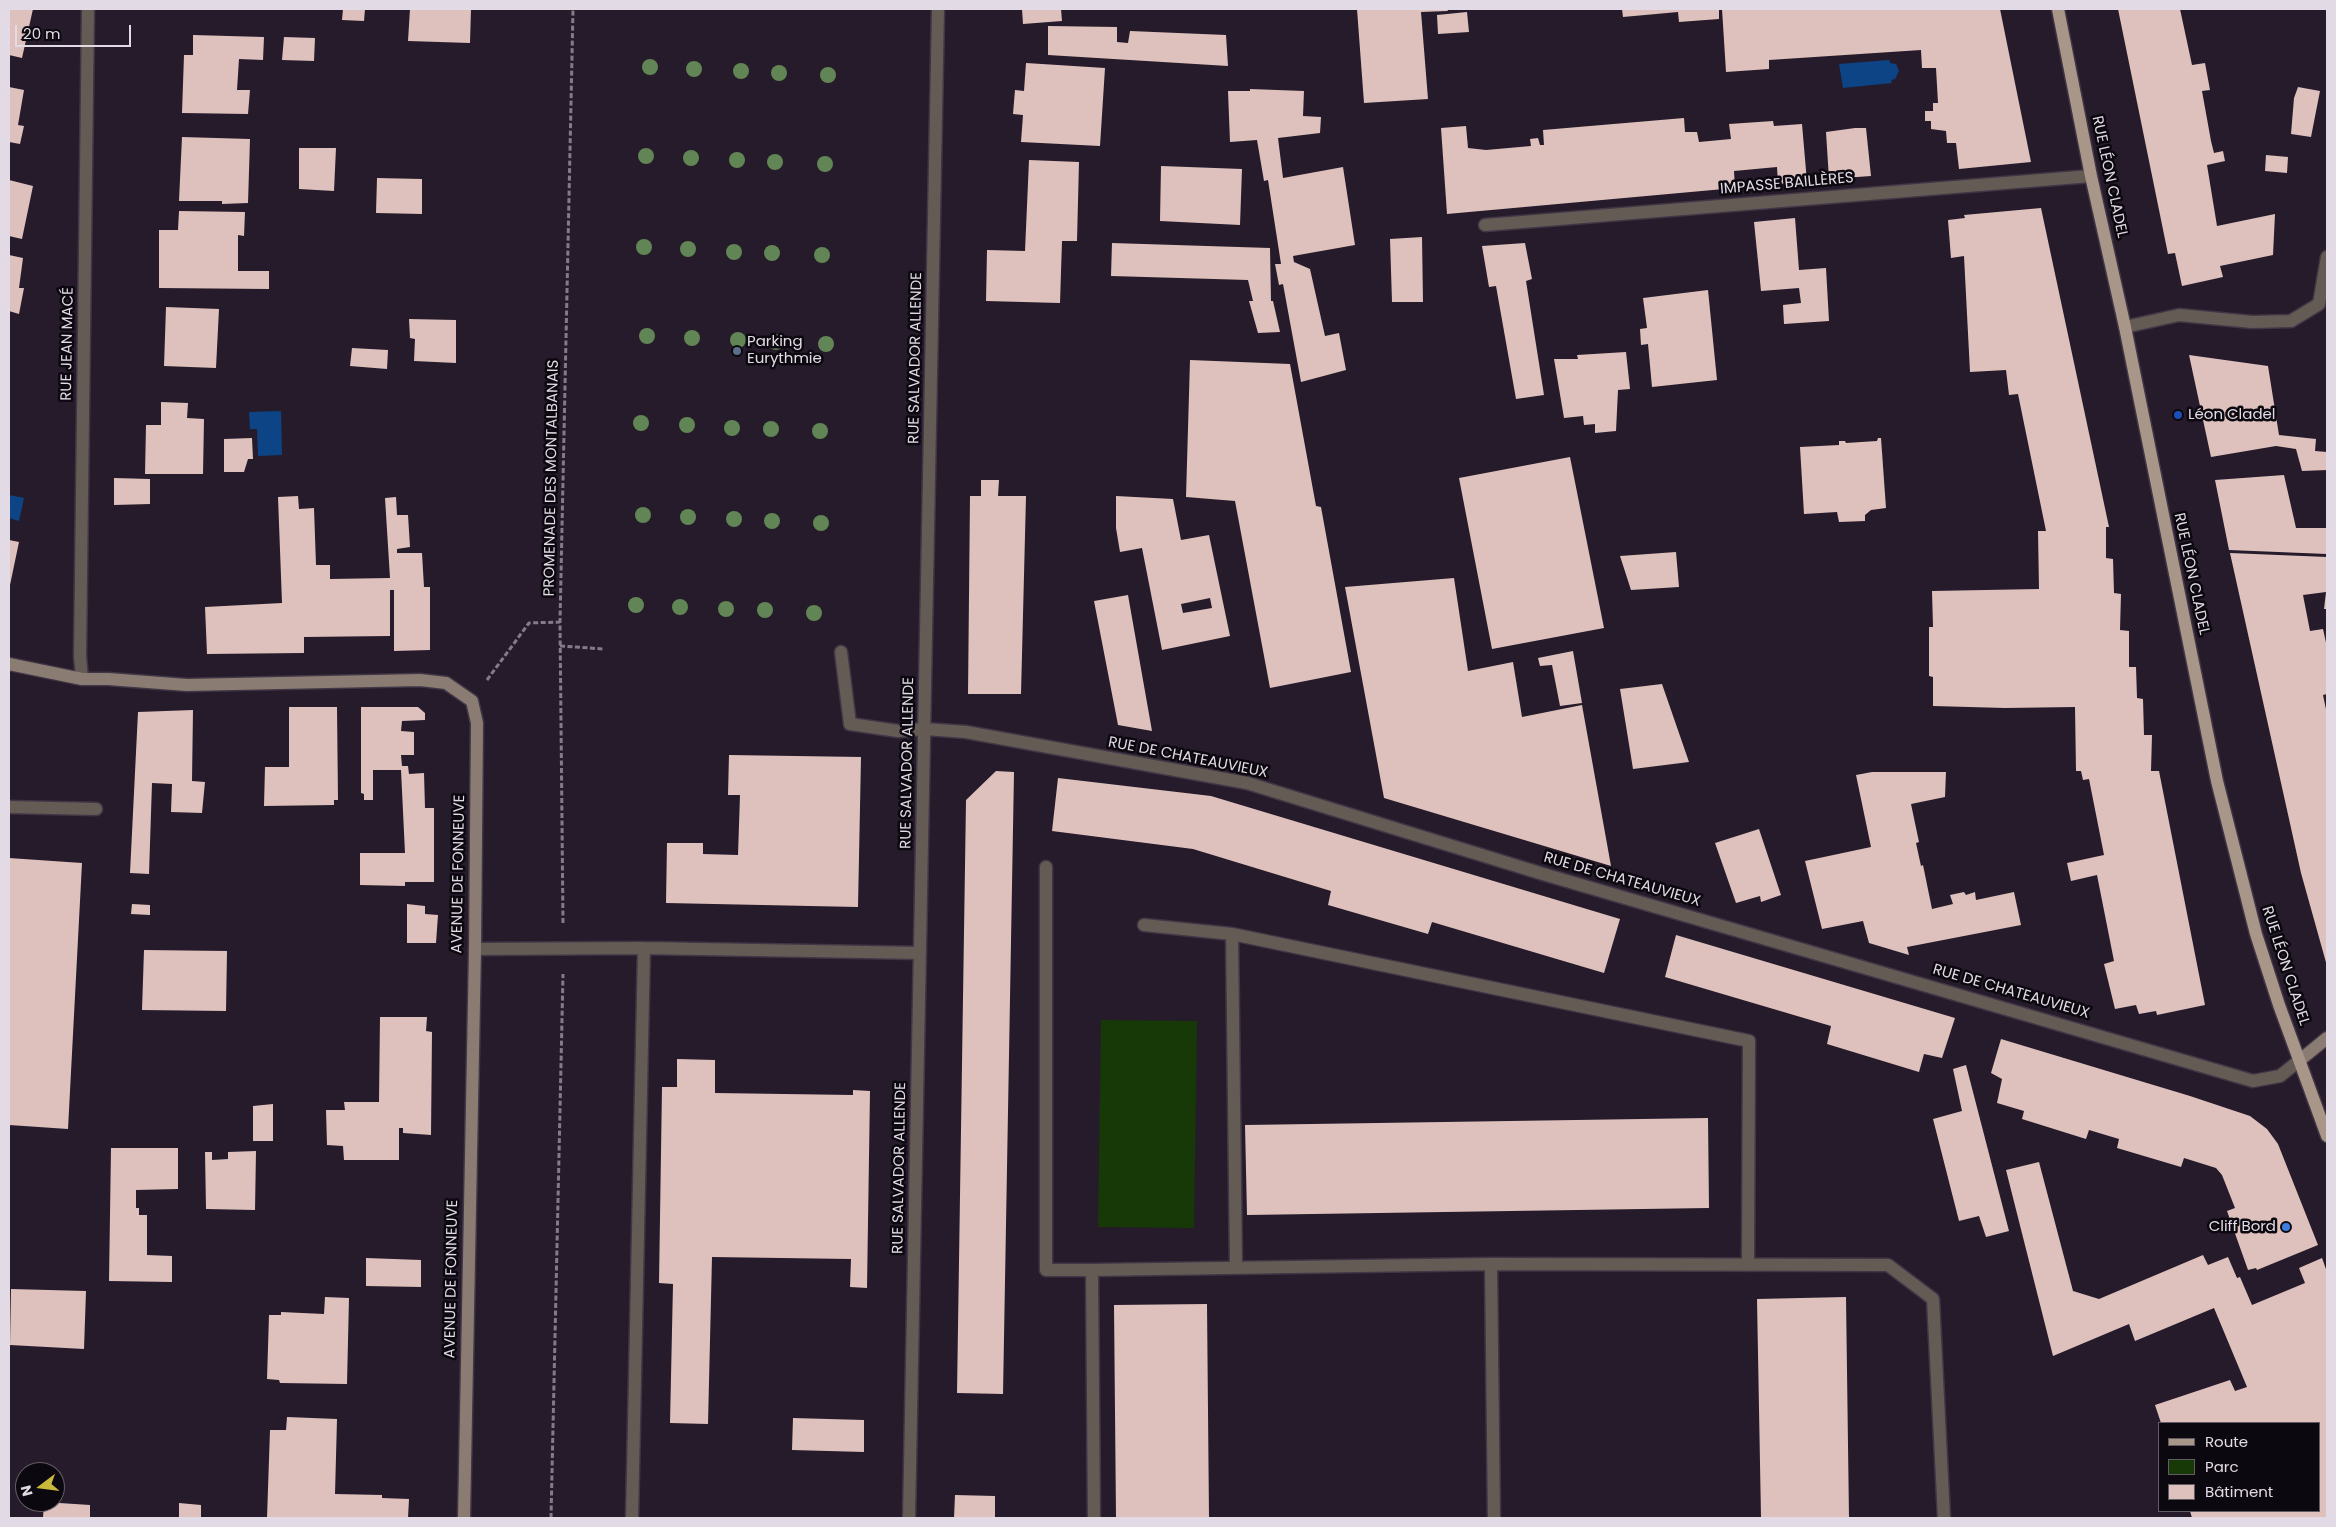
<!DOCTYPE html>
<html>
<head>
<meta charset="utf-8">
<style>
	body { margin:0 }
	#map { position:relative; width:2336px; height:1527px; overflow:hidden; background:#261b2b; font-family:Poppins,sans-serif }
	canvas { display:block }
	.frame { position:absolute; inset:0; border:10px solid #e2dbe6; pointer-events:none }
	.legend { position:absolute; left:2158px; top:1422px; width:162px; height:90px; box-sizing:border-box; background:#0c080f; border:1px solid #625c65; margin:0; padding:6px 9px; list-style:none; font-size:15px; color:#e2dbe6 }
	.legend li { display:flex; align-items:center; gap:10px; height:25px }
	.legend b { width:25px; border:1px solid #625c65 }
	.north { position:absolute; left:15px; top:1462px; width:50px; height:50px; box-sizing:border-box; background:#0c080f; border:1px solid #625c65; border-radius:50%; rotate:255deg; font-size:14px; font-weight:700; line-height:20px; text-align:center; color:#e2dbe6 }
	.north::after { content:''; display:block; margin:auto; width:18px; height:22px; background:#c8bb3b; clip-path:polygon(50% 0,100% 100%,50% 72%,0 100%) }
	.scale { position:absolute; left:15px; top:25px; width:116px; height:22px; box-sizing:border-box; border:2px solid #e2dbe6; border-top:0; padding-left:6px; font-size:15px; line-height:18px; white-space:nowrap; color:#e2dbe6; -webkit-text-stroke:4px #0c080f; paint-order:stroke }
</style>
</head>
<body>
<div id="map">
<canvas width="2336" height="1527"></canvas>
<div class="frame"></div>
<ul class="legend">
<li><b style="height:6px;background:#a89689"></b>Route</li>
<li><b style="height:14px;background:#173907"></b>Parc</li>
<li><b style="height:14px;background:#dec1bd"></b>Bâtiment</li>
</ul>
<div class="north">N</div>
<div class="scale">20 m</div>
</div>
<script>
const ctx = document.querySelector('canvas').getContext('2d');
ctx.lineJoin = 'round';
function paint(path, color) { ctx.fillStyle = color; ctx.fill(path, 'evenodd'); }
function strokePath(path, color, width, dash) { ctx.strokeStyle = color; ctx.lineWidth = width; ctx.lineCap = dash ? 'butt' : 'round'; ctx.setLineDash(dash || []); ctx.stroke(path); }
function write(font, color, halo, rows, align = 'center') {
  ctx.font = font + ' Poppins,sans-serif'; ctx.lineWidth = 5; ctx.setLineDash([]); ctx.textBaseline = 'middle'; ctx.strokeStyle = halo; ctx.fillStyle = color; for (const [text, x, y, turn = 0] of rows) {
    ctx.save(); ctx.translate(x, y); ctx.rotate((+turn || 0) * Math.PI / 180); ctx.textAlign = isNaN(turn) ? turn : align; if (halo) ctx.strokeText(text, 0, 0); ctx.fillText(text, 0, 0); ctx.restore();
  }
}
paint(new Path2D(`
	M1101 1020 1197 1021 1194 1228 1098 1227Z`), '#173907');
paint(new Path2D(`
	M1889 60 1890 63 1896 64 1899 71 1895 79 1891 80 1892 83 1843 88 1839 64Z
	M281 411 282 455 258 456 257 429H250L249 412Z
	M9 495 24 498 19 521 9 518Z`), '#0c4485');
paint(new Path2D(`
	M9 9H33L22 58 9 55Z
	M343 9H365L364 21 342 20Z
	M410 9H471L470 43 408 41Z
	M1022 9H1061L1062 21 1023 24Z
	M1357 9H1447L1448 11 1421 12 1428 99 1364 103Z
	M1622 9H1719V19L1679 22 1678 12 1623 17Z
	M1722 9H2000L2031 162 1959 169 1956 143H1947L1946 131 1931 129V121H1925V111H1933V103H1938L1936 68H1922L1921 50 1769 60V69L1726 72Z
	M2118 9H2180L2192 65 2205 63 2210 90 2202 91 2211 141 2214 153 2223 151 2225 161 2207 165 2217 226 2275 214 2273 255 2220 266 2223 277 2182 286 2175 253 2168 254Z
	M1467 12 1469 32 1438 34 1437 15Z
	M1048 26 1117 27V42L1128 43 1130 31 1226 35 1228 66 1048 55Z
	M193 35 264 37 263 60 239 59 237 90H250L248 114 182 113 184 55H193Z
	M284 37 315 38 314 61 282 60Z
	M1026 63 1105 68 1100 146 1021 142 1023 115 1013 114 1015 90 1024 91Z
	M9 87 24 90 18 125 24 126 20 144 9 142Z
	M2298 87 2320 91 2311 137 2291 134 2294 98Z
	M1250 89 1304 91 1303 116 1321 117 1320 133 1278 138 1283 178 1343 167 1355 245 1293 256 1294 262 1310 269 1325 336 1339 333 1346 370 1301 382 1283 284 1279 285 1275 264H1281L1268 180 1264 181 1257 140 1230 142 1228 91H1250Z
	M1684 118 1685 132H1697L1699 142 1731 139 1729 124 1773 121 1774 126 1802 124 1807 182 1778 184 1777 167 1734 171 1735 188 1447 214 1441 128 1466 126 1468 148 1486 150 1531 146 1530 139 1538 138 1540 145H1544L1543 130Z
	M1855 128H1866L1871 176 1829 179 1826 132Z
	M182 137 250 139 248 203 222 204V201H179Z
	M299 148H336L334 191 299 189Z
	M2266 155 2288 157 2287 173 2265 171Z
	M1029 160 1079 162 1077 241H1062L1060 303 986 301 987 250 1025 251Z
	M1161 166 1242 169 1240 225 1160 221Z
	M377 178 422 179V214L376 213Z
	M9 180 33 186 22 239 9 236Z
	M2041 208 2109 527H2106V558L2113 559 2114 593 2121 594 2120 630 2129 631V667H2136L2137 698 2143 699 2144 735H2152L2151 771H2159L2205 1005 2157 1015 2156 1011 2139 1014 2136 1005 2115 1009 2104 964 2114 961 2097 875 2071 881 2067 863 2104 855 2089 779 2083 780 2081 771H2076L2075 707 2005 708 1933 706V677L1929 676V627H1933L1932 591 2039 589 2038 531H2046L2018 394 2009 395 2006 370 1970 372 1964 256 1951 258 1948 220 1965 218 1964 215Z
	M179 211 245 212 244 236 238 235V271H269V289L159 288V230H178Z
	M1795 218 1799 270 1826 268 1829 321 1784 324 1783 305 1801 303 1799 288 1761 291 1754 222Z
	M1422 237 1423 302H1392L1390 239Z
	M1112 243 1270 248 1271 301H1273L1280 332 1258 333 1249 301H1253L1248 280 1111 276Z
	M1525 243 1532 279 1526 281 1544 395 1516 399 1496 286 1489 287 1482 246Z
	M9 255 23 258 19 288H24L19 314 9 311Z
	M1708 290 1717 380 1652 387 1648 344 1641 345 1640 329 1647 328 1643 298Z
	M166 307 219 309 216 368 164 366Z
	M409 319 456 320V363L414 361 415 339 410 338Z
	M352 348 388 350 387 369 350 366Z
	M1626 352 1630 389 1618 390 1616 431 1595 433V424L1584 425 1583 416 1564 418 1554 359H1578L1577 355Z
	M2189 355 2268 366 2279 435 2316 439 2315 451 2327 452V470L2302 471 2296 449 2276 446 2211 457Z
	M1190 360 1290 364 1316 506 1321 507 1351 672 1270 688 1235 501 1186 497Z
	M161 402 188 403 187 418 204 419 203 474H145L146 425H161Z
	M252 438 253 459H248L244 472H224V439Z
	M1878 438H1881L1886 508 1871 510 1865 515V521L1839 522 1837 512 1804 514 1800 447 1839 445V441H1845L1846 443 1877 441Z
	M1570 457 1604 628 1492 649 1459 478Z
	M2284 475 2296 528H2327V554L2229 550 2215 480Z
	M114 478 150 479V504L114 505Z
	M981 480H999L998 496H1026L1021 694H968L970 496H981Z
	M298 496 299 509 314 508 316 565H330V579L390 578 385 498 396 497 397 515H408L410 547 397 549V553H422L424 587H430V650L394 651V590H390V636L304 637V653L207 654 205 607 282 603 278 497Z
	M1116 496 1173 499 1181 540 1209 535 1230 636 1162 650 1142 548 1120 552 1116 528ZM1210 598 1212 608 1183 613 1181 604Z
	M9 540 19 542 10 585H9Z
	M1676 552 1679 587 1631 590 1620 556Z
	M2230 553 2327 557 2326 592 2303 595 2310 631 2323 629 2327 647V694L2323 695 2327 714V966L2301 873Z
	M1454 578 1468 671 1513 662 1522 717 1582 705 1611 866 1384 798 1345 587Z
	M2326 592 2327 593V609H2324Z
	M1128 595 1152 731 1118 725 1094 601Z
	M1573 651 1582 703 1560 706 1552 665 1540 666 1538 658Z
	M1662 684 1689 762 1633 769 1620 689Z
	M289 707H337L338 800H334V805L264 806 265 767H289Z
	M361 707H418L425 713V720L402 721 401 731 414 732V755H401L402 766H408L409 774 424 773 425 808H434V882H405V886L360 885V853H405L401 770H373V800H364V794L361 793Z
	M193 710 192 781 205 782 202 813 171 812 172 784 152 783 149 874 130 873 138 712Z
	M729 755 861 757 858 907 666 903 667 843H703V854L738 855 740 795H728Z
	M996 771 1014 772 1003 1394 957 1393 966 800Z
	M1872 772H1946L1945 797 1911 804 1919 842 1916 843 1921 866 1923 865 1932 909 1953 904 1950 895 1964 892 1966 895 1975 892 1976 900 2014 892 2021 925 1907 947 1909 955 1869 943 1863 921 1822 929 1805 861 1871 847 1856 775Z
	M1058 778 1211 796 1620 919 1604 973 1432 922 1428 934 1328 905 1331 891 1193 849 1052 831Z
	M1759 829 1781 895 1761 902 1760 896 1736 903 1715 843Z
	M9 858 82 863 68 1129 9 1125Z
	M132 904 150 905V915L131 914Z
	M407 904 425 906V914L438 915 436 943H407Z
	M1676 935 1955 1018 1942 1058 1924 1054 1919 1072 1827 1044 1831 1026 1665 977Z
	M144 950 227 951 226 1011 142 1010Z
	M380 1017H427L426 1031 432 1032 431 1135 403 1133V1128H399V1160H344L343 1146 327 1145 326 1110H345L344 1102H379Z
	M2001 1039 2190 1096 2250 1116 2267 1129 2278 1144 2318 1245 2257 1270 2256 1268 2248 1270 2227 1211 2235 1208 2222 1175 2216 1168 2184 1158 2181 1167 2117 1148 2119 1139 2089 1130 2086 1139 2022 1119 2024 1111 1997 1103 2002 1079 1991 1073Z
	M677 1059 715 1060V1093L853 1095V1090L870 1091 867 1288 850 1287 851 1259 712 1257 708 1424 670 1423 673 1284 659 1283 662 1087H677Z
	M1966 1065 2009 1231 1986 1237 1979 1216 1959 1221 1933 1119 1962 1111 1953 1069Z
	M273 1104V1141H253V1106Z
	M1708 1118 1709 1208 1247 1215 1245 1125Z
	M111 1148H178V1189L136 1190V1208H139V1215H147V1255L172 1256V1282L109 1281Z
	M256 1151 255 1210 206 1209 205 1152H212V1160L228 1159V1152Z
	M2039 1162 2073 1291 2099 1299 2203 1255 2208 1265 2228 1257 2237 1278 2240 1277 2252 1305 2305 1283 2299 1268 2322 1258 2327 1272V1518H2192L2190 1511H2320V1423H2161L2155 1405 2230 1380 2235 1391 2247 1387 2214 1308 2135 1341 2129 1324 2053 1356 2006 1170Z
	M366 1258 421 1260V1287L366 1286Z
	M11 1289 86 1291 84 1349 10 1345Z
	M325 1297 349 1298 347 1384 280 1383 279 1380 267 1379 269 1315H281V1312L324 1314Z
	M1846 1297 1849 1518H1761L1757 1299Z
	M1207 1304 1209 1518H1116L1114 1305Z
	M287 1417 337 1419 335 1494 382 1495V1498L409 1499 408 1518H267L270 1430H286Z
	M793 1418 864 1420V1452L792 1450Z
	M955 1495 995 1496V1518H954Z
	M44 1502 90 1505V1518H43Z
	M179 1503 201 1505V1518H179Z`), '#dec1bd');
const lane = new Path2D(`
	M841 652 850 724 898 731 925 729
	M1046 867V1270H1092
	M1144 925 1232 934
	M1491 1264 1888 1265 1933 1299 1944 1518
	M1236 1267 1232 934 1749 1041 1748 1265
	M1094 1518 1092 1270 1491 1264 1494 1518`);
const street = new Path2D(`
	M1485 225 2091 176
	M2125 327 2179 315 2252 322 2291 321 2319 304 2327 257
	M82 679 80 656 88 9
	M925 729 966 732 1247 783 1543 874 2253 1081 2280 1076 2300 1060
	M9 807 96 809
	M475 949 644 948 920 953
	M632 1518 644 948
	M909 1518 938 9`);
const secondary = new Path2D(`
	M9 664 82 679H108L187 685 420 680 446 683 472 701 477 723 475 949 464 1518
	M2300 1060 2327 1038`);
const primary = new Path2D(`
	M2058 9 2091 176 2125 327 2217 781 2256 934 2279 1005 2327 1136`);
strokePath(lane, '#403645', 15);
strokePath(street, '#403645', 15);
strokePath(secondary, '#403645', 15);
strokePath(primary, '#403645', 15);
strokePath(new Path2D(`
	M560 646 604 649
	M487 680 529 623 560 622
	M563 923 560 622 573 9
	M551 1518 563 974`), '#847b89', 3, [5, 2.5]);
strokePath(lane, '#645b55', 12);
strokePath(street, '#645b55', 12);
strokePath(secondary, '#8a7c72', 12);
strokePath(primary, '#a89689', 12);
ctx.fillStyle = '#618554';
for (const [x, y] of [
	[650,67],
	[694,69],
	[741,71],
	[779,73],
	[828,75],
	[646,156],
	[691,158],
	[737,160],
	[775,162],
	[825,164],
	[644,247],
	[688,249],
	[734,252],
	[772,253],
	[822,255],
	[647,336],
	[692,338],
	[738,340],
	[776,342],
	[826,344],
	[641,423],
	[687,425],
	[732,428],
	[771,429],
	[820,431],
	[643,515],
	[688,517],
	[734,519],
	[772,521],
	[821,523],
	[636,605],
	[680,607],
	[726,609],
	[765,610],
	[814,613]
]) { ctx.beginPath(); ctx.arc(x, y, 8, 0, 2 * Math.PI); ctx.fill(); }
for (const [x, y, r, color] of [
	[737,351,5,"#5c6f8a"],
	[2178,415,5,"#1a4fb4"],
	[2286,1227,5,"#3f7fe0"]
]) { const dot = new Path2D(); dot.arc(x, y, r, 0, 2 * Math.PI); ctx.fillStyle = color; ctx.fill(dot); strokePath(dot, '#0c080f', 2); }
write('15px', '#e2dbe6', '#0c080f', [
	["RUE LÉON CLADEL",2109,177,78],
	["IMPASSE BAILLÈRES",1787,184,-5],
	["RUE JEAN MACÉ",68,344,-89],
	["RUE SALVADOR ALLENDE",916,358,-89],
	["PROMENADE DES MONTALBANAIS",552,478,-89],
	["RUE LÉON CLADEL",2191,574,78],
	["RUE DE CHATEAUVIEUX",1188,758,11],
	["RUE SALVADOR ALLENDE",908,763,-89],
	["AVENUE DE FONNEUVE",459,874,-89],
	["RUE DE CHATEAUVIEUX",1622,880,16],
	["RUE LÉON CLADEL",2285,966,72],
	["RUE DE CHATEAUVIEUX",2011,992,16],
	["RUE SALVADOR ALLENDE",900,1168,-89],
	["AVENUE DE FONNEUVE",452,1279,-89]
]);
write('15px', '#e2dbe6', '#0c080f', [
	["Parking",747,342],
	["Eurythmie",747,359],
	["Léon Cladel",2188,415],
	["Cliff Bord",2276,1227,"right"]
], 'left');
</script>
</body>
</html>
